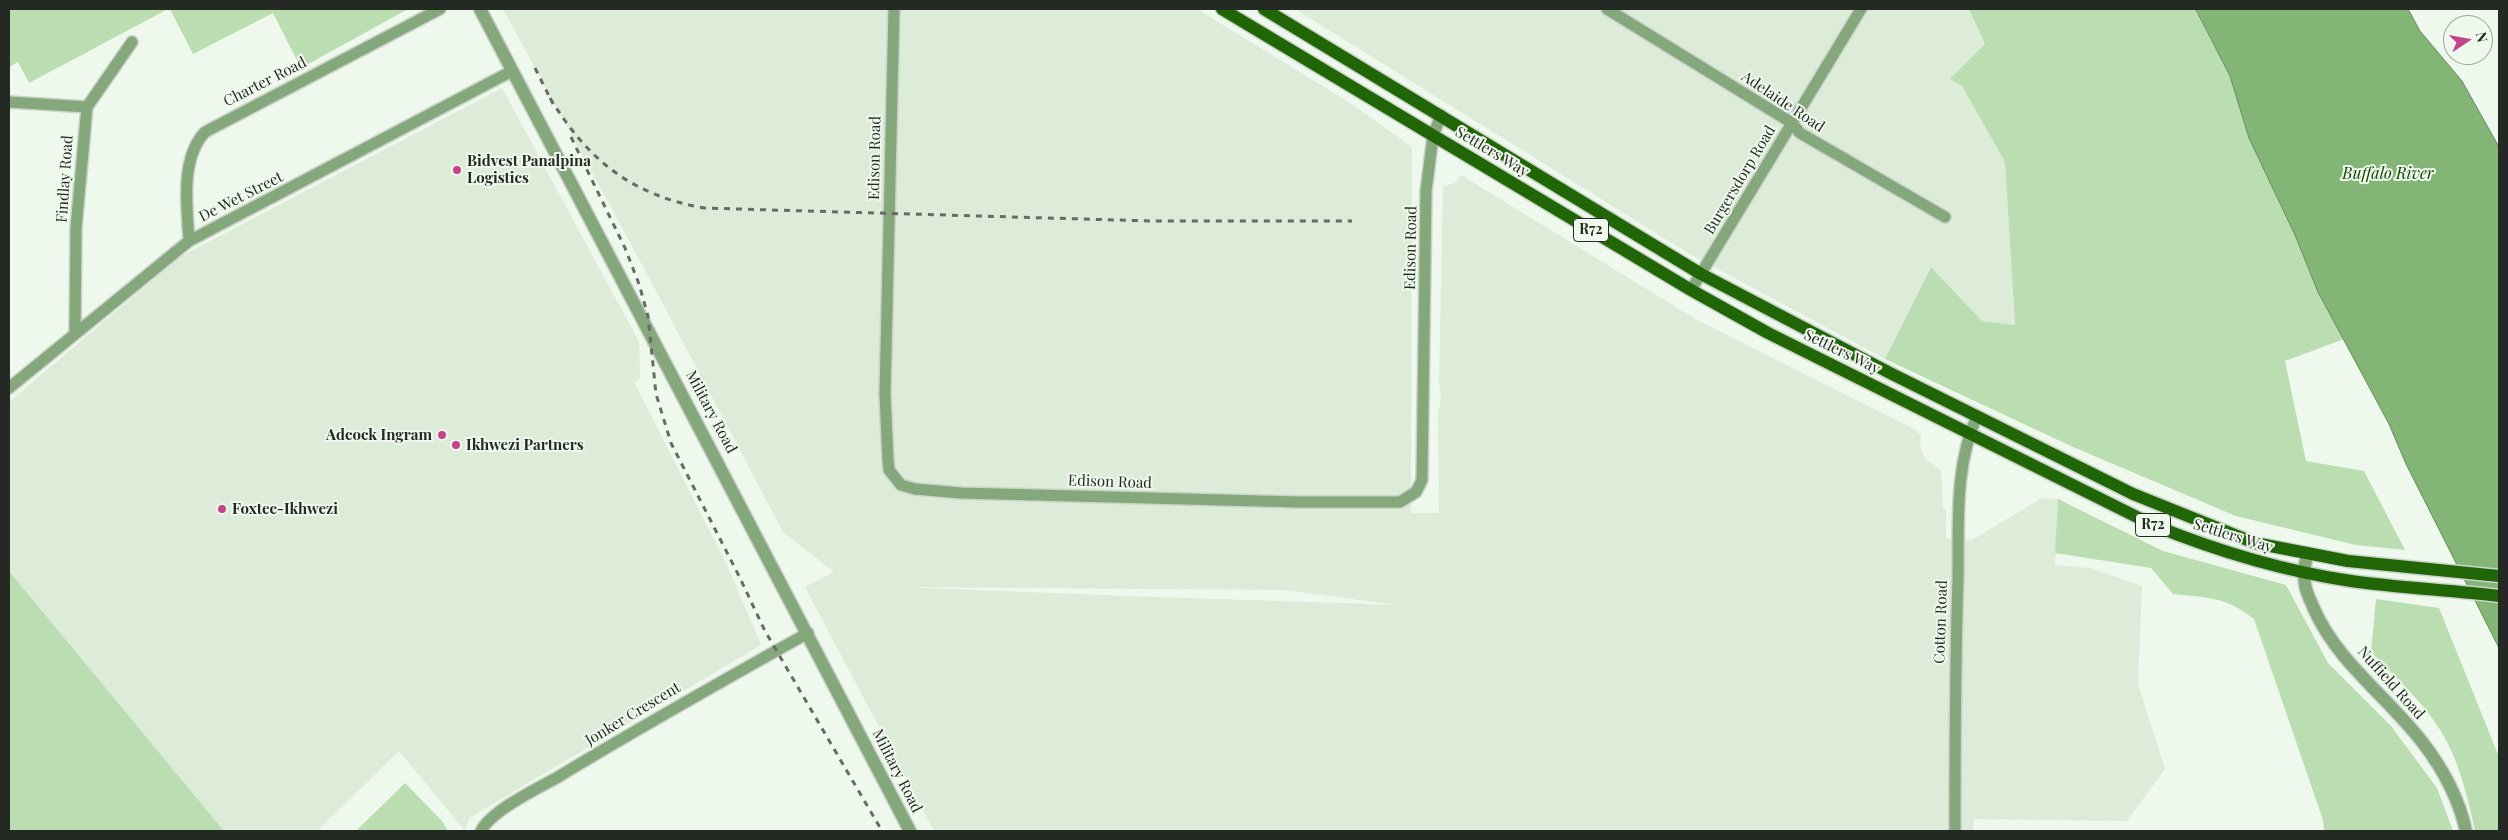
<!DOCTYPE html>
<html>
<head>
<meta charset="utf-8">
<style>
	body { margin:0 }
	#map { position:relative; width:2508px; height:840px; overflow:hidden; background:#eef8ec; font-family:"Playfair Display",serif }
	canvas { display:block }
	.frame { position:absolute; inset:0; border:10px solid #252924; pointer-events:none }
	.north { position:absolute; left:2443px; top:15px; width:50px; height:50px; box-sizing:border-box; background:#eef8ec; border:1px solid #9ea59c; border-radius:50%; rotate:78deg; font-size:14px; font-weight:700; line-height:20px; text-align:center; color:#252924 }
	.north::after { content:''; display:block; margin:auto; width:18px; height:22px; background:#c4438b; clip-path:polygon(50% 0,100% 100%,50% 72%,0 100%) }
</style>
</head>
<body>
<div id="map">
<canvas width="2508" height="840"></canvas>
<div class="frame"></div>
<div class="north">N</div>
</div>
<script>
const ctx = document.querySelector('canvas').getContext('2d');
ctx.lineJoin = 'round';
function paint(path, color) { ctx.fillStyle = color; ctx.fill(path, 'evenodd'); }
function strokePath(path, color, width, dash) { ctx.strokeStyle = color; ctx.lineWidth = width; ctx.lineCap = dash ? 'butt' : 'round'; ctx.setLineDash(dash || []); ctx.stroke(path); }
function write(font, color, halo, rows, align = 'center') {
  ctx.font = font + ' "Playfair Display",serif'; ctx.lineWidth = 4; ctx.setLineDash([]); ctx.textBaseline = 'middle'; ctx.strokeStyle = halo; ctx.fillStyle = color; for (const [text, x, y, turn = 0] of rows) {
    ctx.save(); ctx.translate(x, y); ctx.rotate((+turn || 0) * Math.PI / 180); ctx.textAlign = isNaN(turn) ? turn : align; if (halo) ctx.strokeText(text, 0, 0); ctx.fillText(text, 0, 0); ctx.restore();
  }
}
paint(new Path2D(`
	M503 9H1197L1347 101 1412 147 1411 513H1439L1438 409 1440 406 1441 396 1439 383 1443 186 1455 183 1461 175 1697 320 1914 429 1921 435 1920 445 1925 458 1941 471 1943 507 1946 511V538L1972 540 2042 498 2058 499 2055 565 2090 568 2142 586 2138 684 2165 769 2127 821 1974 819 1973 831H934L805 587 834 572 783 532 646 272ZM901 587 1285 590 1397 605 1127 596Z
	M1295 9H1969L1985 44 1962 86 2005 162 2015 325 1982 321 1931 267 1885 359 1688 253Z
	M502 88 639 342 640 379 634 382 728 567 761 645 469 818 465 831 399 751 317 831H224L9 571V402L180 257Z`), '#ddebd9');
paint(new Path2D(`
	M9 9H168L29 83 18 62 9 67Z
	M170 9H408L301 68 273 13 193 54Z
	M1969 9H2196L2230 76 2249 138 2295 235 2318 292 2344 339 2285 361 2306 461 2364 471 2405 550 2356 545 2236 516 2073 447 1885 359 1931 267 1982 321 2015 325 2005 162 1962 86 1950 79 1985 44Z
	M2058 499 2163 551 2286 585 2328 663 2391 726 2437 788 2453 831H2324L2323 820 2254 619C2225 596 2208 598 2173 594L2151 568 2055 553Z
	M9 571 224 831H9Z
	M2376 599 2439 608 2499 757V831H2475C2469 802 2460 766 2446 740 2428 706 2397 679 2371 652Z
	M405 783 442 821 448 831H356Z`), '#baddb2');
const water = new Path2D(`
	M2196 9H2408L2420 31 2462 81 2499 147V648L2406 464 2389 424 2318 292 2295 235 2249 138 2230 76Z`);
paint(water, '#83b577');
strokePath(water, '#678b5e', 1);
const minor = new Path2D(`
	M894 9 885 394 888 460 889 470 901 485 915 489 961 493 1298 502H1400L1416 492 1422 480 1426 191 1433 136 1441 115
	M1607 9 1792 123 1800 133 1945 217
	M9 102 87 107
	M189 241C187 206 180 159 205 132L440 9
	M1691 290 1861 9
	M75 332 76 228 87 107 132 42
	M9 388 189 241 512 71
	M481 831C492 810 537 789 558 777 640 727 724 680 808 633
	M1955 831C1955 748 1955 664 1958 580 1959 525 1954 467 1977 416`);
const tertiary = new Path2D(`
	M480 9 910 831
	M2307 554C2305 564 2303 574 2305 584 2306 593 2311 601 2314 609 2338 663 2388 697 2423 743 2443 769 2459 799 2466 831`);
const primary = new Path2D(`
	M1222 9 1691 290 1768 333 2153 525C2217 551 2283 571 2351 581 2400 588 2450 590 2499 596
	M1264 9 1701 274 1890 373 2133 494 2255 543 2348 561 2499 576`);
strokePath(minor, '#cad3c8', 14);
strokePath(tertiary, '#cad3c8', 15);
strokePath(primary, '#cad3c8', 15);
strokePath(minor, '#84a87c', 11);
strokePath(tertiary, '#84a87c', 12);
strokePath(primary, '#206506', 12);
strokePath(new Path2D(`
	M535 68 553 104
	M550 98C588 160 631 195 704 208L1151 221H1352
	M571 137 625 248 639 284 648 316 656 394 671 443 739 576 765 631 882 831`), '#666c65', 3, [6, 6]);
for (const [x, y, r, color] of [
	[457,170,5,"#c4438b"],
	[442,435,5,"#c4438b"],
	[456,445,5,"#c4438b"],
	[222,509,5,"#c4438b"]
]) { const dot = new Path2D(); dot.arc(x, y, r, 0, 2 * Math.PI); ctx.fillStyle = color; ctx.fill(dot); strokePath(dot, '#eef8ec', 2); }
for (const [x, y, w] of [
	[1591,230,35],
	[2153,525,35]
]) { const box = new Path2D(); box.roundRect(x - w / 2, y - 11.5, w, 23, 4); ctx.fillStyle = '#eef8ec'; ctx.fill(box); strokePath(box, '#252924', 1); }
write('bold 14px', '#252924', null, [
	["R72",1591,230],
	["R72",2153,525]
]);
write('15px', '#252924', '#eef8ec', [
	["Charter Road",265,82,-27],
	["Adelaide Road",1783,102,34],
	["Settlers Way",1492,152,31],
	["Edison Road",875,158,-89],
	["Findlay Road",65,179,-86],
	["Burgersdorp Road",1740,180,-59],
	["De Wet Street",241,197,-27],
	["Edison Road",1411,248,-89],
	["Settlers Way",1842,352,26],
	["Military Road",711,412,62],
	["Edison Road",1110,482,2],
	["Settlers Way",2233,536,17],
	["Cotton Road",1941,622,-88],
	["Nuffield Road",2391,683,48],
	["Jonker Crescent",633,714,-31],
	["Military Road",897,771,63]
]);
write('bold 15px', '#252924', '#eef8ec', [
	["Bidvest Panalpina",467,161],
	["Logistics",467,178],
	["Adcock Ingram",432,435,"right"],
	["Ikhwezi Partners",466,445],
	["Foxtec-Ikhwezi",232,509]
], 'left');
write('italic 16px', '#114301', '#eef8ec', [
	["Buffalo River",2388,174]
]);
</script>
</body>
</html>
